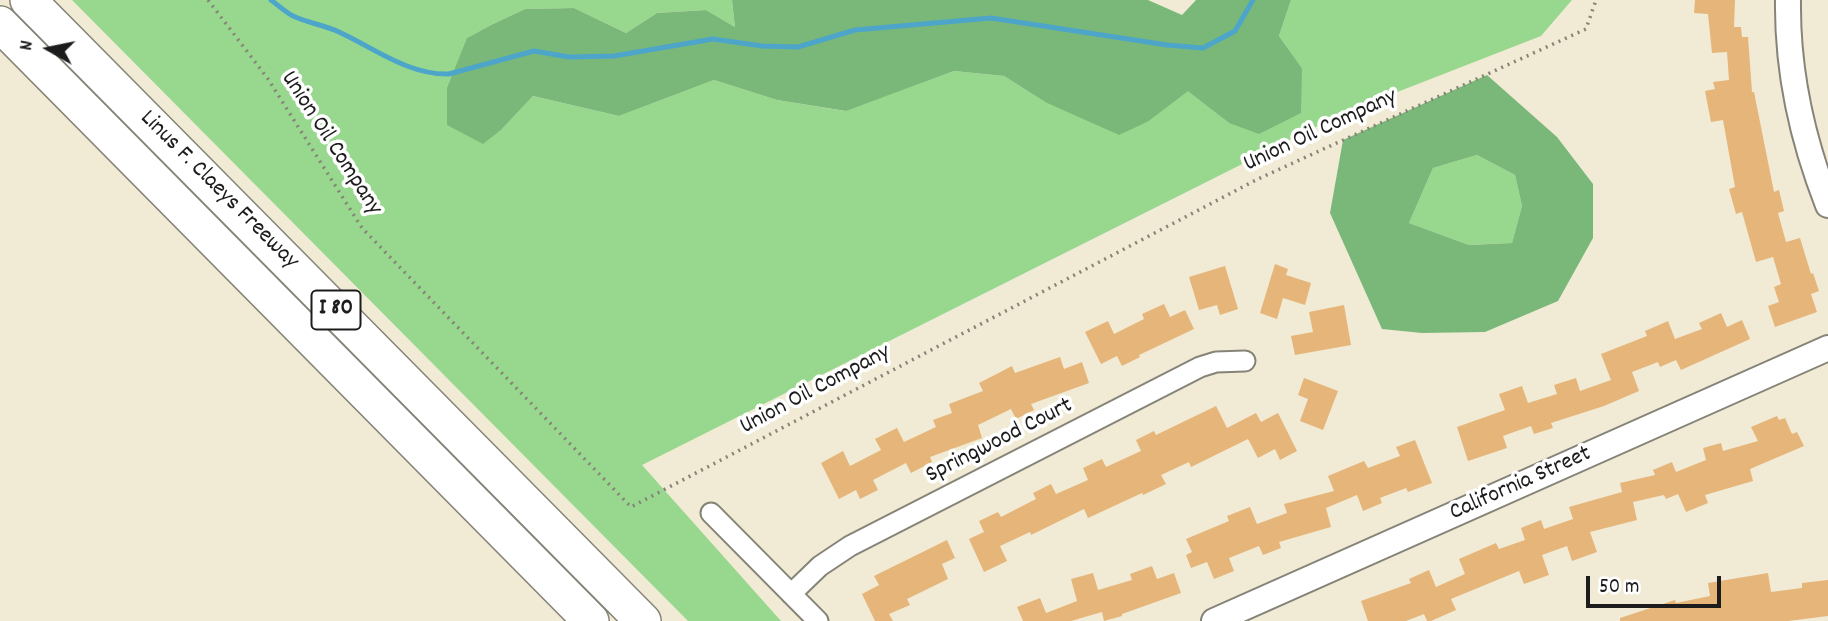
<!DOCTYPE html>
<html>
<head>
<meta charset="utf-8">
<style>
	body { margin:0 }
	#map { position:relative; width:1828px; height:621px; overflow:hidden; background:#f1ebd5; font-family:Dekko,sans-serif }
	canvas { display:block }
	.north { position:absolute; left:14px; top:14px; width:70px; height:70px; -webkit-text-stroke:5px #fff; paint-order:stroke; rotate:279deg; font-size:19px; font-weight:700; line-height:28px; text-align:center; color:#1c1c1c }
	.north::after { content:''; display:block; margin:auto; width:24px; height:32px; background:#1c1c1c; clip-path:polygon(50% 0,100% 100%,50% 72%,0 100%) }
	.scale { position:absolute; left:1586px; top:576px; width:135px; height:32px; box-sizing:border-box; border:4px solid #1c1c1c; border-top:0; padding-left:9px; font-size:21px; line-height:24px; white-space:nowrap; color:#1c1c1c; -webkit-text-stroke:5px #fff; paint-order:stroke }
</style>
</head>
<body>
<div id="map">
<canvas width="1828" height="621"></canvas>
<div class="north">N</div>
<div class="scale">50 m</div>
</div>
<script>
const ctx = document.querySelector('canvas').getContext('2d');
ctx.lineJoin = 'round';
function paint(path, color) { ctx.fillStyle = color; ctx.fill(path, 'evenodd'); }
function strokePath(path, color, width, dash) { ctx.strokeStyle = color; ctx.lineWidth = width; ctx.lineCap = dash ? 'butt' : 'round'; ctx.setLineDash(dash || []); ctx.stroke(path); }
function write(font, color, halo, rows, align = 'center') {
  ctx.font = font + ' Dekko,sans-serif'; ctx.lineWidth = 7; ctx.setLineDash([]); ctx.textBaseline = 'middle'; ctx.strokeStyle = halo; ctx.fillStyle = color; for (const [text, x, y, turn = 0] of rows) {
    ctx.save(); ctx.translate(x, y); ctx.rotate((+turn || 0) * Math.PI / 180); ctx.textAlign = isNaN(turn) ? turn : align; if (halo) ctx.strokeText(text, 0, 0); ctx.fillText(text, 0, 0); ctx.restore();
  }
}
paint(new Path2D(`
	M72 0H732L735 27 706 10 657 13 626 33 574 8 525 9 491 25 467 38 502 129 533 96 619 116 714 80 777 100 845 111 954 71 1004 76 1045 102 1149 121 1188 90 1229 123 1302 68 1279 36 1291 0H1572L1541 36 1346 112 642 465 781 621H688Z
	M1477 155 1515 175 1522 206 1512 243 1469 245 1409 223 1433 168Z`), '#98d88e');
paint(new Path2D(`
	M732 0H1148L1182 15 1196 0H1291L1279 36 1302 68 1301 113 1259 134 1229 123 1188 91 1149 121 1119 135 1045 102 1004 76 954 71 846 111 777 100 714 80 619 116 533 96 502 129 483 144 447 125V88L467 38 491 25 525 9 574 8 626 33 657 13 706 10 735 27Z
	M1487 75 1557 137 1593 184V238L1558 301 1485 332 1422 333 1382 329 1330 213 1343 140ZM1477 155 1515 175 1522 206 1512 243 1469 245 1409 223 1433 168Z`), '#7ab879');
strokePath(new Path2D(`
	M271 0C278 5 285 12 293 16 308 23 324 25 339 32 374 48 408 75 449 74L534 51 569 57 614 56 713 39 762 46 798 47 855 30 991 18 1167 45 1203 48 1235 31 1253 0`), '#4da5ca', 5);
paint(new Path2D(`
	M1695 0H1735L1734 27H1741L1742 37H1748L1752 92H1754L1774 192 1779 190 1784 211 1778 213 1786 242 1800 238 1811 274 1813 273 1819 291 1811 294 1817 312 1775 327 1768 306 1779 302 1774 287 1781 284 1773 257 1756 262 1742 212 1736 214 1729 189 1735 187 1723 120 1711 122 1705 91 1715 89 1713 82 1729 80 1727 52 1712 53 1708 14 1694 13Z
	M1275 264 1288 269 1286 275 1311 283 1305 305 1283 298 1277 319 1260 313Z
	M1225 266 1238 309 1220 315 1217 305 1199 310 1189 277Z
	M1164 304 1170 317 1185 310 1194 329 1139 355 1140 357 1122 366 1117 356 1101 364 1085 332 1108 321 1114 334 1144 319 1142 314Z
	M1344 305 1351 345 1295 355 1291 336 1313 332 1309 312Z
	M1721 313 1727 327 1742 320 1750 339 1681 370 1676 360 1660 367 1658 362 1632 372 1639 391 1604 406 1551 423 1553 428 1534 434 1531 426 1503 436 1507 448 1468 461 1457 427 1505 410 1499 394 1522 386 1528 403 1557 394 1554 385 1576 378 1580 391 1611 380 1601 354 1647 336 1645 331 1668 321 1675 339 1702 329 1699 323Z
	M1060 357 1064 369 1082 362 1089 383 1031 404 1034 410 1016 419 1011 409 978 425 982 438 930 457 932 462 911 473 906 463 873 480 878 490 860 499 856 490 839 499 821 463 843 451 850 466 881 450 875 439 897 428 904 442 936 427 933 420 952 413 949 404 983 391 979 383 1012 366 1015 373Z
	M1304 378 1338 391 1323 430 1300 421 1308 399 1298 395Z
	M1216 406 1227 428 1256 413 1261 422 1278 413 1297 451 1280 460 1275 449 1258 458 1248 439 1191 467 1189 462 1161 475 1166 484 1143 495 1142 493 1088 518 1084 509 1031 535 1030 532 1000 546 1007 561 984 572 969 539 984 532 979 521 998 512 1001 517 1036 499 1033 493 1051 484 1056 494 1088 480 1083 468 1102 459 1106 467 1141 451 1136 440 1154 431 1156 435Z
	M1777 416 1779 420 1785 418 1792 434 1797 432 1804 446 1750 469 1753 481 1705 495 1708 503 1686 512 1678 494 1666 499 1664 495 1633 502 1637 520 1590 532 1597 552 1572 561 1567 546 1542 555 1549 575 1524 584 1519 571 1451 599 1456 610 1431 621H1427L1424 614 1406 621H1368L1361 601 1411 583 1409 579 1429 570 1436 587 1465 574 1459 559 1496 543 1499 549 1525 540 1521 528 1541 520 1544 529 1573 519 1569 507 1622 492 1620 483 1655 475 1653 470 1672 462 1676 472 1706 460 1703 448 1721 443 1723 451 1758 441 1751 427Z
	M1415 440 1432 483 1408 492 1406 488 1380 498 1382 503 1363 511 1357 495 1326 508 1331 527 1279 542 1281 548 1263 555 1259 546 1229 558 1234 571 1214 579 1207 562 1191 568 1186 555 1192 552 1186 539 1229 521 1227 516 1250 507 1257 524 1287 513 1284 504 1334 491 1328 476 1364 461 1368 468 1400 456 1396 447Z
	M947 540 955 558 942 564 948 579 907 599 910 605 889 614 893 621H875L862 594 879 585 874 576Z
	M1152 566 1157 579 1174 573 1181 593 1122 614V616L1104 621 1102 612 1071 621H1023L1017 607 1040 598 1046 613 1077 601 1071 579 1093 573 1098 590 1132 580 1130 574Z
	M1768 573 1771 592 1802 588V583L1828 580V616L1788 621H1620V618L1675 600 1676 603 1710 596 1708 583Z`), '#e5b57a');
const minor = new Path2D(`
	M711 513 818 621
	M791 594 820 566 850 546 1200 367 1216 362 1245 361`);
const tertiary = new Path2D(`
	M1788 0C1787 71 1802 139 1828 205
	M1214 621 1828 348`);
const motorway = new Path2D(`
	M28 0 643 621
	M0 24 591 621`);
strokePath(minor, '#868478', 23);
strokePath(tertiary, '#868478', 28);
strokePath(motorway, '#868478', 38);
strokePath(new Path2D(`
	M208 0 268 79 362 228 631 507 1258 179 1586 29 1596 0`), '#868478', 3.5, [2, 5]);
strokePath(minor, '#fff', 19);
strokePath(tertiary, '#fff', 24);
strokePath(motorway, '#fff', 35);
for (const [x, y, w] of [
	[336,310,49]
]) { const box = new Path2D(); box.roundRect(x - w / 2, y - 19.5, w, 39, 5); ctx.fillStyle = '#fff'; ctx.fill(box); strokePath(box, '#1c1c1c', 2); }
write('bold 23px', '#1c1c1c', null, [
	["I 80",336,310]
]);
write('24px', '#1c1c1c', '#fff', [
	["Union Oil Company",1321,132,-25],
	["Union Oil Company",330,144,57],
	["Linus F. Claeys Freeway",218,191,45],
	["Union Oil Company",816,391,-28],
	["Springwood Court",1000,442,-27],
	["California Street",1521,485,-24]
]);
</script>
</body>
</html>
